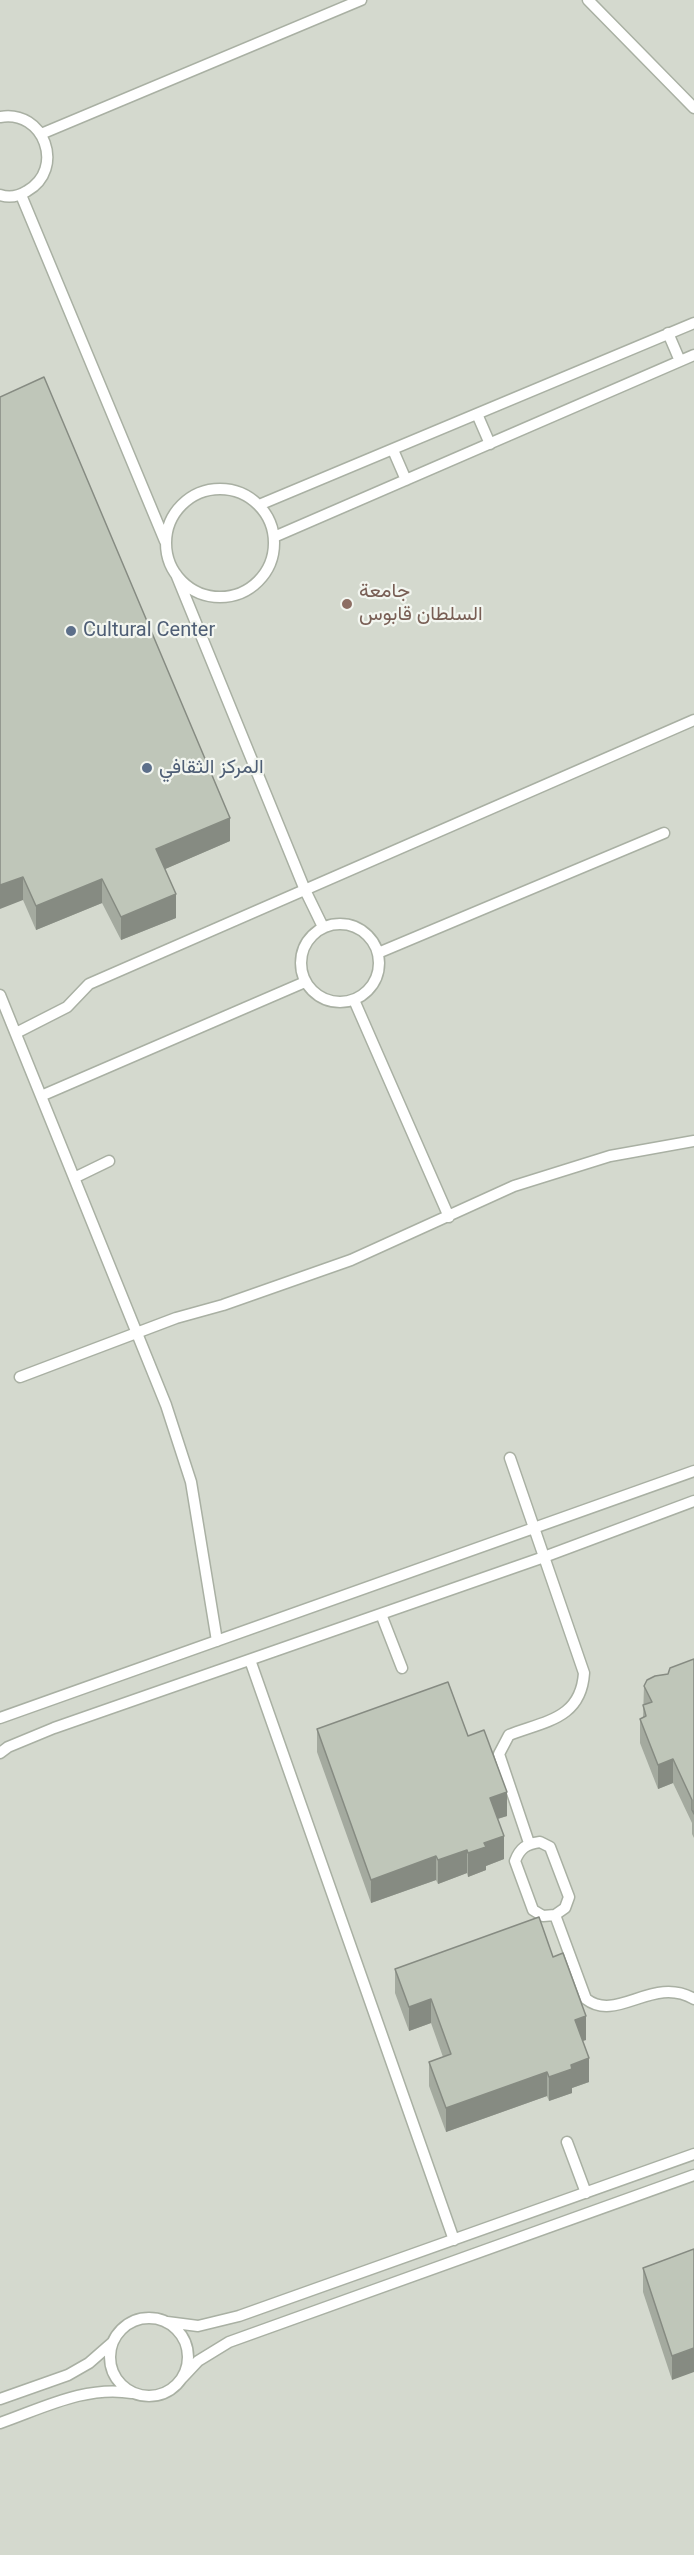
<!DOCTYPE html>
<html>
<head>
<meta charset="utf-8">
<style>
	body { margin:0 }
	canvas { display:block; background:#e5e9e0 }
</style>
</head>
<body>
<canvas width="694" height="2555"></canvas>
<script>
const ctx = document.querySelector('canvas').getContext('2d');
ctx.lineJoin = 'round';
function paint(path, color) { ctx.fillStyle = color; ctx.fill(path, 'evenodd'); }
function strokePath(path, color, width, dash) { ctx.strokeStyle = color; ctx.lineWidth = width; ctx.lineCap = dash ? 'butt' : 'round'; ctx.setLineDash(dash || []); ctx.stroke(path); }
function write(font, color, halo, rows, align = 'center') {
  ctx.font = font + ' Roboto,Vazirmatn,sans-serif'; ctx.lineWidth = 4.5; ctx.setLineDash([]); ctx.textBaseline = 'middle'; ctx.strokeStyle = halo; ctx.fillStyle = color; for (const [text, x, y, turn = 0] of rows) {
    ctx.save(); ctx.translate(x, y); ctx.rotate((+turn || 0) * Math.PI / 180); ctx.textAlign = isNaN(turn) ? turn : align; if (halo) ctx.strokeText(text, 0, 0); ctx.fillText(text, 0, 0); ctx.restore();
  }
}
paint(new Path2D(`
	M0 0H694V2555H0Z`), '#d4d9ce');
const lane = new Path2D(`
	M588 0 694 108
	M0 117C44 109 66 169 27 191 19 196 9 198 0 195
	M41 134 361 0
	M21 195 165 541
	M668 333 680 361
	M477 414 490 444
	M393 450 406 480
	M166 543a54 54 0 1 1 108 0a54 54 0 1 1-108 0Z
	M259 505 694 323
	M274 537 694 355
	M176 574 305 890 323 927
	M301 963a39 39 0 1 1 78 0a39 39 0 1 1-78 0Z
	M378 953 664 833
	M0 995 166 1405 191 1482 217 1641
	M354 1000 449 1217
	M16 1033 67 1007 89 984 694 720
	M41 1096 305 982
	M74 1178 109 1161
	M20 1377 176 1318 223 1305 351 1260 514 1186 610 1156 694 1141
	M510 1458 584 1673C581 1719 545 1721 509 1735L499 1754 529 1843
	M381 1614 402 1668
	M250 1660 454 2240
	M0 1718 694 1471
	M0 1753 8 1747 54 1728 544 1557 694 1501
	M540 1842 550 1847 569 1897 565 1908 555 1915 543 1916 533 1910 515 1861C520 1848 526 1844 540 1842Z
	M555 1915 586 1999C617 2023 653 1975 694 1999
	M567 2142 586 2193
	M110 2357a39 39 0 1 1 78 0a39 39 0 1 1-78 0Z
	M167 2322 198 2326 239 2316 694 2154
	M182 2378 198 2361 229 2342 694 2175
	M0 2399 68 2375 89 2363 113 2342
	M0 2423C43 2408 86 2385 132 2393`);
strokePath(lane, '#a9b0a3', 13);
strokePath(lane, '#fff', 10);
paint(new Path2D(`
	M0 397 230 841 165 869 176 918 121 940 102 903 36 930 23 900Z
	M694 1659V1838L692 1834V1823L673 1783 658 1789 640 1743V1719L643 1718 644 1686 668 1674Z
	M317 1729 507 1816 498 1819 504 1859 486 1866V1870L468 1877 467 1873 438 1884 436 1880 371 1903 317 1752Z
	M553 1957 586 2040 582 2041 589 2082 572 2088V2093L549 2101 547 2096 446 2132 429 2086V2062L443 2057 431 2023 409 2031 395 1993V1969Z
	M694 2249 672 2380 643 2292V2268Z`), '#a4aa9f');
paint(new Path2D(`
	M230 818V841L156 873V849Z
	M23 877V900L0 909V885Z
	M102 879V903L36 930V906Z
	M176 894V918L121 940V917Z
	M673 1759V1783L658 1789V1765Z
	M507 1792V1816L490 1821V1798Z
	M504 1836V1859L486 1866V1870L468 1877V1853L484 1843Z
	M467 1850V1873L438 1884V1860Z
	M436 1856V1880L371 1903V1880Z
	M431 1999V2023L409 2031V2007Z
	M586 2016V2040L575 2043V2020Z
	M589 2058V2082L572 2088V2093L549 2101V2077L571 2065Z
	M547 2072V2096L446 2132V2108Z
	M694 2348V2372L672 2380V2356Z`), '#868b82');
const building = new Path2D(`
	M44 377 230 818 156 849 176 894 121 917 102 879 36 906 23 877 0 885V397Z
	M694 1659V1814L692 1810V1800L673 1759 658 1765 640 1719 646 1716 643 1705 652 1702 644 1686 647 1680 655 1676 668 1674 670 1668Z
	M448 1682 468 1736 484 1730 507 1792 490 1798 504 1836 484 1843 486 1847 468 1853 467 1850 438 1860 436 1856 371 1880 317 1729Z
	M539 1917 553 1957 563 1953 586 2016 575 2020 589 2058 571 2065 572 2069 549 2077 547 2072 446 2108 429 2062 451 2054 431 1999 409 2007 395 1969Z
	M694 2249V2348L672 2356 643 2268Z`);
paint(building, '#bfc6b9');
strokePath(building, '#868b82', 1.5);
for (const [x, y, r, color] of [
	[347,604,6,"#8d6e63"],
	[71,631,6,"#5c6f8a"],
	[147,768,6,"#5c6f8a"]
]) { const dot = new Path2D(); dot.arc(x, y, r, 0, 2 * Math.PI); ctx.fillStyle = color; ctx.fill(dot); strokePath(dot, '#f3f6f0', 2); }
write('20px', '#785e54', '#f3f6f0', [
	["جامعة",359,592],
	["السلطان قابوس",359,615]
], 'left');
write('20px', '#4e5e75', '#f3f6f0', [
	["Cultural Center",83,631],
	["المركز الثقافي",159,768]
], 'left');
</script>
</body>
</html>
